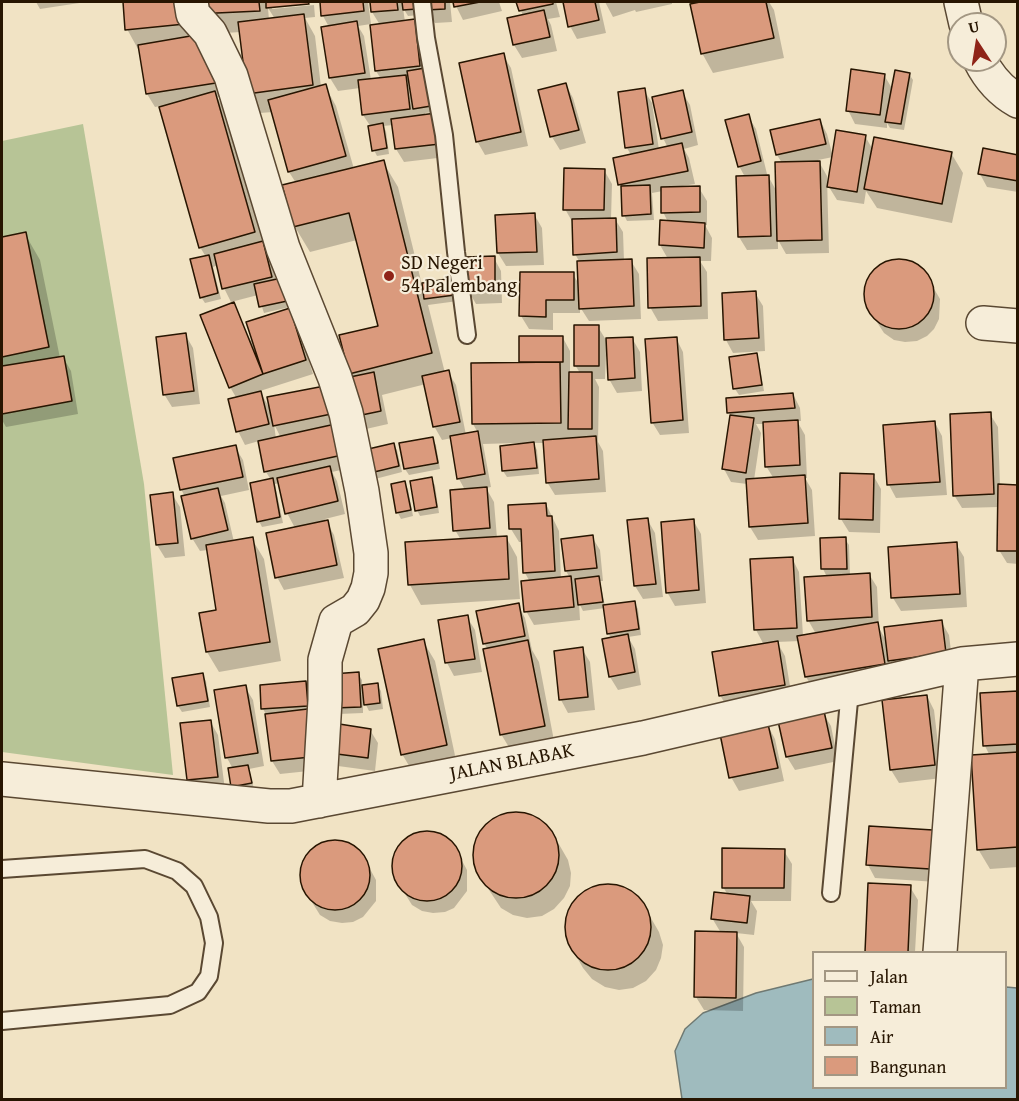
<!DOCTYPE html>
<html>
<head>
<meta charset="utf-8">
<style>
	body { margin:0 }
	#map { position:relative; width:1019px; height:1101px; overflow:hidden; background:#f1e3c4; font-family:"Gentium Book Plus",serif }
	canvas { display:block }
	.frame { position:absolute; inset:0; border:3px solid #271501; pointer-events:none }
	.legend { position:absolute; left:812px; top:951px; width:195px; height:138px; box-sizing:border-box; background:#f6edd9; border:2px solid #a39783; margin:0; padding:8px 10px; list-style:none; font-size:18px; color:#271501 }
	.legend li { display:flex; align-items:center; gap:12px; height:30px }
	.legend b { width:30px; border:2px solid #a39783 }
	.north { position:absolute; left:947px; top:12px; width:60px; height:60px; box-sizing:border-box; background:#f6edd9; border:2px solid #a39783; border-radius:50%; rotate:348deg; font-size:16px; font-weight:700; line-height:24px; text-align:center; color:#271501 }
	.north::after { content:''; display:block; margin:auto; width:21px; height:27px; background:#8f2418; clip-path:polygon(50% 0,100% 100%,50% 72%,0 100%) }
</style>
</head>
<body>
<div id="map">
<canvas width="1019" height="1101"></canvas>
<div class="frame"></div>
<ul class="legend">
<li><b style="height:8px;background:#f6edd9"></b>Jalan</li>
<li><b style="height:16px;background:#b7c496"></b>Taman</li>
<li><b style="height:16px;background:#9fbbbe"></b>Air</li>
<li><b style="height:16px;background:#da9a7d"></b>Bangunan</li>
</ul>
<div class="north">U</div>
</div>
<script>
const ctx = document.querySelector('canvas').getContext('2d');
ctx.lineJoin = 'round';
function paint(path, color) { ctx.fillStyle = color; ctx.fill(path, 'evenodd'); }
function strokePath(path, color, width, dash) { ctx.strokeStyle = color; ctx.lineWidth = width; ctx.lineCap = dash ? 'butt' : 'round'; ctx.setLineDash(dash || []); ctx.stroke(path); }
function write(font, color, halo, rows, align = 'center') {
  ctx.font = font + ' "Gentium Book Plus",serif'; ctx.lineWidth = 4.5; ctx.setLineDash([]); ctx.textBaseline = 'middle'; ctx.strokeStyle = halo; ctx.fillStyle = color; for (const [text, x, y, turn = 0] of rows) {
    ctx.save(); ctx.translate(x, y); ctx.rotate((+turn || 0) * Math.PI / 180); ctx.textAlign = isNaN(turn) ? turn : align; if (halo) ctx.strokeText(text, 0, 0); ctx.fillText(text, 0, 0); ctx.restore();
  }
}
paint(new Path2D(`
	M83 124 144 484 173 775 2 752V141Z`), '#b7c496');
const water = new Path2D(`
	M813 979 814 1088H1006V987L1017 988V1099H682L675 1051 685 1029 703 1013 756 993Z`);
paint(water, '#9fbbbe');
strokePath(water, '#6f7972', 1.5);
paint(new Path2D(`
	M36 2H86L40 9Z
	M124 2H192L223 96 217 97 226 112 264 244 270 256 276 281 294 306 264 313 258 295 231 302 224 288 218 265 213 267 221 299 205 303 201 297 206 257 200 247 160 106 155 107 147 94 140 49H138L127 29Z
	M195 2H314L272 6V9L314 5 315 17 305 18 315 36 321 87 325 86 336 106 354 169 383 162 398 187 422 285 452 280 458 301 428 305 445 373 448 372 456 385 466 435 478 433 473 424 521 364 520 362 563 338 570 351V373H580L575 365 598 327 606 340 632 338 640 352 642 391 617 393 609 379 608 356H606L605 379H595L599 387 598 442 603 451 606 492 555 495 547 482 544 443H533L537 450 539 474 507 477 503 471 518 443 483 444 491 487 486 488 494 502 497 538 506 537 517 557 520 599 421 605 410 585 461 540 455 530 465 490 459 479 452 438 442 440 434 426 426 384 382 395 388 424 366 429 359 416 353 378 350 373 380 327 357 240 310 252 295 227 284 187 296 183 289 172 273 112 260 113 248 93 241 32 208 34ZM268 8 275 19 269 20Z
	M321 2H368L371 24 358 26 364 36 371 80 381 79 376 71 380 25 372 12 371 2H418L420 15 408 16 403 8 405 22 415 21 422 34 434 112 425 113V116L446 157 404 162 396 149 393 125 383 126 386 131 389 154 377 156 374 150 371 127 363 115 360 88 338 91 330 78 323 28 329 27 323 16Z
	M427 2H450L452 22 435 23 427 10Z
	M454 2H499L502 11 463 20Z
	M518 2H556L560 17 548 19 551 25 557 51 522 58 514 45 509 19 523 16Z
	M565 2H599L606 33 577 39 570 26Z
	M605 2H672V4L636 12 635 10 613 17Z
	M699 2H769L774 10 784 58 713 73 702 53Z
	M503 55 511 68 528 146 485 155 477 141Z
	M909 74 913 80 904 130 890 128 887 123V128L855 124 848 110 884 75 893 90Z
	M566 85 573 98 586 143 560 150 552 137 540 92Z
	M644 90 652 103 659 150 668 148 663 138 682 92 690 105 698 145 684 149 689 158 695 184 682 186 699 188 707 201V225H705L712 238 711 261H700L707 272 708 319 658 321 650 307 668 259 660 245 668 222 663 212V191L652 193 654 220 627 221 624 215 622 189 614 159 631 155 627 148Z
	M748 116 756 129 767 174 777 192 782 163 777 155 772 131 820 120 827 134 833 157 818 160 827 176 829 253 786 254 778 240V249L747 250 739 237 745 177 739 166Z
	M865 136 873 150 951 153 963 173 952 223 877 208 866 191 864 204 837 200 829 187Z
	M1018 156V192L987 187 980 174Z
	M604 170 612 184 611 219H615L623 232 624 261H631L639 274 641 319 589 321 580 307V313H553V330L529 329 521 316 573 274 580 286 579 261 575 254 573 223 565 209Z
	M534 214 542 228 544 265 506 266 498 253Z
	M25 234 40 260 60 358 63 357 71 371 78 414 6 427 2 420V239Z
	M494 258 501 271 502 303 476 304 468 290Z
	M900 261 910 262 919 268 926 275 940 299 939 319 934 329 927 336 917 341 905 342 894 340 884 333 869 310 866 298V287L870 276 879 268 889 262Z
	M755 293 763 306 765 351 733 353 726 340Z
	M233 304 251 341 289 310 297 323 313 374 260 391 271 411 335 385 354 467 332 472 337 481 345 514 325 519 334 535 344 578 284 590 277 577 295 528 287 513 280 483 275 484 283 523 262 527 259 521 271 480 266 472 259 441 245 445 238 431 237 399 230 387ZM274 424 281 438 276 439Z
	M185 334 193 348 200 404 172 407 164 394Z
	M676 338 683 352 689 433 660 435 652 422Z
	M756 355 759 361 764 391 739 395 735 389Z
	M793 394 800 408 801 421H797L805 435 807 478H805L812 490 815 536 758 540 750 527 747 484 731 482 724 469 731 417 729 412ZM756 424H764L766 466 774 479 754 480 761 433Z
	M990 414 998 427 1000 486H1018V564L1007 563 999 550V507L962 508 954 495Z
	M935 423 942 436 947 495 896 498 889 485Z
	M432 438 436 445 440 469 409 475 405 469Z
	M393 444 397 450 402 472 375 479 372 473Z
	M235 447 243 460 249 490 221 496 225 503 234 542 252 539 264 559 281 661 219 672 207 652 201 614 218 611 208 550 200 551 192 538 185 497 181 489Z
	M873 475 881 489 880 533 849 532 841 519Z
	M431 479 435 485 439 513 420 516 417 510Z
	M404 483 408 489 413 516 401 519 398 513 392 485Z
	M172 494 180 507 185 556 165 558 157 545Z
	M546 504 559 531 561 579 570 578 566 571 592 537 600 550 603 581H600L605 606 634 602 638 609 641 635 628 637 635 649 641 685 618 690 610 677 612 639 608 633 605 608 583 611 579 603 580 620 534 625 526 611 530 582 525 573 523 542H519L511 529Z
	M647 519 655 533 663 597 643 599 635 586Z
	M693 520 701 534 706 603 675 606 667 592Z
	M845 539 849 545 850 575 869 574 877 587 879 628 887 642 941 621 949 635 953 667 897 674 889 658 892 677 814 690 806 677 800 641 777 642 785 656 792 698 728 709 720 695 764 645 756 630 752 561 792 558 799 572 803 636 816 634 808 620 827 577 823 569Z
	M956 544 964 557 967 607 901 611 893 598Z
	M518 605 525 618 532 650 539 662 555 746 513 754 501 734 488 650 484 643Z
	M467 617 475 630 482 672 454 676 447 663 440 622Z
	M423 641 435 661 457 765 414 774 402 754Z
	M582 649 590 662 595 710 568 713 561 700Z
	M202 674 206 681 210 707 182 712 178 706Z
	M358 674 362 680V687L377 685 381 691 383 709 369 711 363 699V713L339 714 335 707Z
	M306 682 313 695 328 769 280 774 272 761 267 716 263 709 261 686Z
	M245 687 253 700 264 766 249 769 254 789 236 792 233 769 227 758Z
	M1018 692V867L990 869 978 849 990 756 985 746Z
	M927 696 934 710 942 778 899 783 891 770 884 701Z
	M823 713 831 726 838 761 795 770 787 757 780 722Z
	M210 721 218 735 225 790 196 793 188 780Z
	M768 726 775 739 784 781 739 791 731 777Z
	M370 730 378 743 375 771 338 766 330 753Z
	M513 813 526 814 538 819 549 827 568 860 571 873 570 886 564 898 554 909 542 916 527 918 513 915 501 908 479 875 474 861 475 847 480 833 488 823 500 816Z
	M427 832 438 834 447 839 454 846 467 870V891L454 908 445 912 433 913 422 911 412 905 397 881 393 870 394 858 398 847 407 839 417 833Z
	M932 832 937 882 875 878 868 865Z
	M336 842 355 848 363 856 376 880V901L363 917 353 922 342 923 330 921 320 915 305 891 302 880V868L307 857 315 849 325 843Z
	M784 851 792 864 791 901H751L757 911 754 935 736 933 744 947 743 1011 704 1010 696 997 721 933 712 918 728 895 723 887Z
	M605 885 618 886 630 891 640 899 659 932 663 945 661 958 656 970 646 981 633 988 619 990 605 987 592 979 583 968 571 947 566 933 567 919 572 905 580 895 592 888Z
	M870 885 910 887 918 900 915 952H866Z`), '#0003');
const building = new Path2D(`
	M123 2H183L185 24 125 30Z
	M194 2H259L260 11 195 14Z
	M266 2H308L309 4 266 8Z
	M320 2H363L364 11 321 16Z
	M370 2H397L398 10 371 12Z
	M402 2H416L417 9 403 10Z
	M425 2H445V9L426 10Z
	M453 2H480L454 7Z
	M516 2H553V4L519 11Z
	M563 2H595L599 20 568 27Z
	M700 2H766L774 38 701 54 690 4Z
	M544 10 550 37 513 45 507 18Z
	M304 14 313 85 247 94 238 22Z
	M415 19 420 66 375 71 370 25Z
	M357 21 365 73 329 78 321 27Z
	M208 33 216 83 146 94 138 45Z
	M504 53 521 132 476 142 459 63Z
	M425 68 431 106 413 109 407 71Z
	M851 69 885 74 880 115 846 111Z
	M895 70 910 73 901 124 885 122Z
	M406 75 410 109 362 115 358 80Z
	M566 83 579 130 550 137 538 90Z
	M326 84 346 156 288 172 268 100Z
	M645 88 653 144 625 148 618 92Z
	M683 90 692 132 661 139 652 97Z
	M215 91 255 232 199 248 159 107Z
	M436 113 440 144 395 149 391 119Z
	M749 114 761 161 738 167 725 120Z
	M820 119 826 144 776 155 770 130Z
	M383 123 387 148 372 151 368 126Z
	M836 130 866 135 857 192 827 187Z
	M874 137 952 152 942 204 864 189Z
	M682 143 688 171 618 185 613 158Z
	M983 148 1018 155V181L978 174Z
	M384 160 432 353 349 374 339 335 378 326 349 213 293 227 282 185Z
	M820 161 822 240 777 241 775 162Z
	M564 168 605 169 604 210H563Z
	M769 175 771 236 738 237 736 176Z
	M650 185 651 214 622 216 621 186Z
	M700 186V212L661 213V187Z
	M535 213 537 252 497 253 495 215Z
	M616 218 617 252 573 255 572 219Z
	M660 220 705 223 704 248 659 245Z
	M26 232 49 347 2 357V237Z
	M263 241 272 277 222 289 214 254Z
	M209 255 218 293 200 298 190 259Z
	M495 256V290L467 291 466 257Z
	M700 257 701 306 648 308 647 258Z
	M632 259 634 306 579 309 577 261Z
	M864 294a35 35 0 1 1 70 0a35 35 0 1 1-70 0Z
	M520 272H574V300H546V317L519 316Z
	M286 277 292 300 259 307 254 284Z
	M453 278 455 295 424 299 422 283Z
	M756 291 759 338 724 340 722 293Z
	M234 302 263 374 229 388 200 315Z
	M290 308 306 360 263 374 246 322Z
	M574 325H599V366H574Z
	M186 333 194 391 163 395 156 337Z
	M519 336H563V362H519Z
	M633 337 635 378 608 380 606 338Z
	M677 337 683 420 651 423 645 339Z
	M757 353 762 385 733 389 729 357Z
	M64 356 72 401 2 414V366Z
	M560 362 561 423 472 424 471 363Z
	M449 370 460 422 433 427 422 376Z
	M374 372 381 411 357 416 350 377Z
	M569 372H592V429H568Z
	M335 384 341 412 273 426 267 397Z
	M261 391 269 424 236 432 228 399Z
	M793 393 795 408 727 413 726 398Z
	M991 412 994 494 953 496 950 414Z
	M730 415 754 418 746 473 722 469Z
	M798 420 800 465 765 467 763 422Z
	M935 421 940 482 887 485 883 425Z
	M340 423 347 454 264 472 258 441Z
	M478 431 485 474 457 479 450 436Z
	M596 436 599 479 546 483 543 440Z
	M433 437 438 463 404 469 399 443Z
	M534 442 537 468 502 471 500 446Z
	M394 443 399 466 370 473 364 450Z
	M236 445 243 477 180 490 173 458Z
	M330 466 338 501 285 514 277 478Z
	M840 473 874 474 873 520 839 519Z
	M805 475 808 523 749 527 746 479Z
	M432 477 437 507 415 511 410 481Z
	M273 478 280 517 257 522 250 483Z
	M405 481 411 510 396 513 391 484Z
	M998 484 1018 485V551H997Z
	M487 487 490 528 453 531 450 490Z
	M218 488 228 530 191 539 181 496Z
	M173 492 178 543 156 545 150 495Z
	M546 503 547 516H552L555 571 523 573 521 529H509L508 505Z
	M648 518 656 584 634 586 627 520Z
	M694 519 699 590 666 593 661 522Z
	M328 520 337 565 275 578 266 533Z
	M593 535 597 568 565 571 561 539Z
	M507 536 509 579 408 585 405 542Z
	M253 537 270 642 206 652 199 613 216 610 206 545Z
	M846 537 847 569H821L820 538Z
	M957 542 960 594 891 598 888 547Z
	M793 557 797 628 754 630 750 559Z
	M870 573 872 617 807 621 804 577Z
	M571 576 574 607 524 612 521 581Z
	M599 576 603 602 578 605 575 579Z
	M635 601 639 629 607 634 603 605Z
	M519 603 525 636 483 644 476 611Z
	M468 615 475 659 445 663 438 620Z
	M942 620 946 653 888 661 884 627Z
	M878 622 885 664 805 677 797 636Z
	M628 634 635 672 609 677 602 639Z
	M424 639 447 745 401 755 378 649Z
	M528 640 545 726 500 735 483 649Z
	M778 641 785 685 719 696 712 652Z
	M583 647 588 697 559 700 554 651Z
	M359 672 361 707 334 708 332 674Z
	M203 673 208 701 177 706 172 678Z
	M306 681 308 706 261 709 260 685Z
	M378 683 380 703 364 705 362 685Z
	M246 685 258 753 225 758 214 690Z
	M1018 691V744L983 746 980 693Z
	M927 695 935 765 890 770 882 700Z
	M316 708 321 756 271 761 265 714Z
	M824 711 832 748 786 757 778 721Z
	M211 720 218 777 187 780 180 723Z
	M333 723 371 729 368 758 329 753Z
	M768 724 778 768 729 778 720 734Z
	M1018 752V847L977 850 971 755Z
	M248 765 252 783 231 787 228 768Z
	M473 855a43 43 0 1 1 86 0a43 43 0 1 1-86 0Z
	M869 826 933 830 930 869 866 865Z
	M392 866a35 35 0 1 1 70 0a35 35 0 1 1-70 0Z
	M300 875a35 35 0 1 1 70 0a35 35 0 1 1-70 0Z
	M722 848 785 849 784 888H722Z
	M868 883 911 885 908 952H865Z
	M565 927a43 43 0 1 1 86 0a43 43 0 1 1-86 0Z
	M714 892 750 896 747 923 711 919Z
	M695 931 737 932 736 998 694 997Z`);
paint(building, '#da9a7d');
strokePath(building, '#271501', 1.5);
const lane = new Path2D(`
	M422 2 426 38 444 135 456 252 467 335
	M2 869 145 859 177 871 194 886 209 917 214 943 209 976 198 992 170 1005 2 1021
	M831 893 850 690`);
const street = new Path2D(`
	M191 2 193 14 210 33 231 76 283 248 335 378 346 413 362 491 371 553V573L368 588 363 600 355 610 336 621 325 660V700L319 801
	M961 2 966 24
	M980 60C989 78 1000 91 1018 101
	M983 323 1018 326
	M2 779 269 806H291L643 738 962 664 1018 659
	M940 952 962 664`);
strokePath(lane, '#5a4832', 20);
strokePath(street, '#5a4832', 36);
strokePath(lane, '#f6edd9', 16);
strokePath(street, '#f6edd9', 33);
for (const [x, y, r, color] of [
	[389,276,6,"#8f2418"]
]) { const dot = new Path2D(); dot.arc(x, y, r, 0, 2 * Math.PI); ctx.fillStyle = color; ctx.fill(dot); strokePath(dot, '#f6edd9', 2); }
write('20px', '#271501', '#f6edd9', [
	["SD Negeri",401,264],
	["54 Palembang",401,287]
], 'left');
write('20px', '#271501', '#f6edd9', [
	["JALAN BLABAK",512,763,-11]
]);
</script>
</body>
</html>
